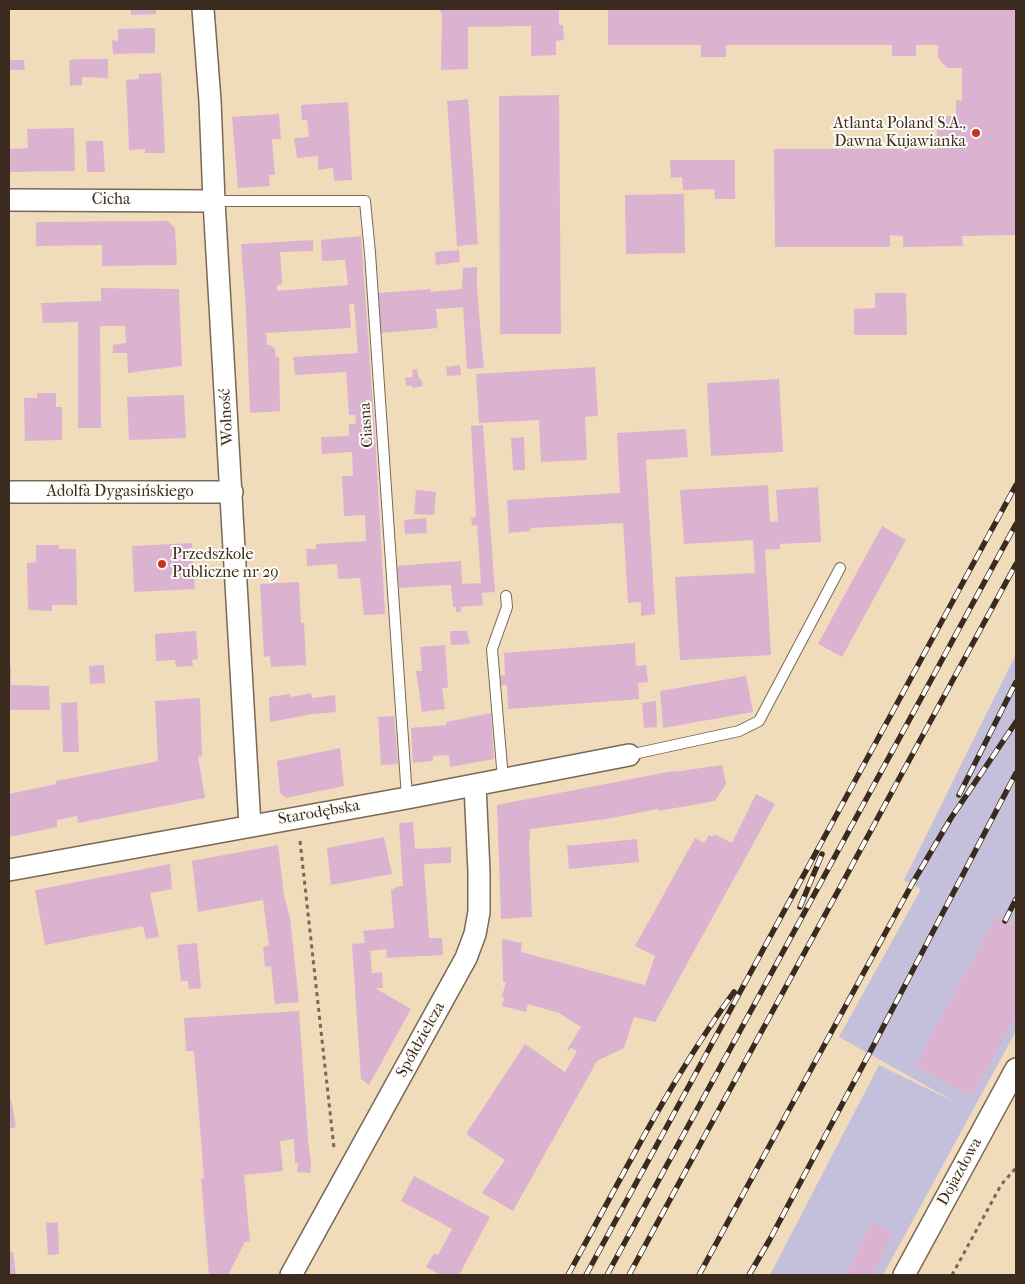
<!DOCTYPE html>
<html>
<head>
<meta charset="utf-8">
<style>
	body { margin:0 }
	#map { position:relative; width:1025px; height:1284px; overflow:hidden; background:#f0dcba; font-family:"IM FELL French Canon",serif }
	canvas { display:block }
	.frame { position:absolute; inset:0; border:10px solid #3b2a1e; pointer-events:none }
</style>
</head>
<body>
<div id="map">
<canvas width="1025" height="1284"></canvas>
<div class="frame"></div>
</div>
<script>
const ctx = document.querySelector('canvas').getContext('2d');
ctx.lineJoin = 'round';
function paint(path, color) { ctx.fillStyle = color; ctx.fill(path, 'evenodd'); }
function strokePath(path, color, width, dash) { ctx.strokeStyle = color; ctx.lineWidth = width; ctx.lineCap = dash ? 'butt' : 'round'; ctx.setLineDash(dash || []); ctx.stroke(path); }
function write(font, color, halo, rows, align = 'center') {
  ctx.font = font + ' "IM FELL French Canon",serif'; ctx.lineWidth = 4; ctx.setLineDash([]); ctx.textBaseline = 'middle'; ctx.strokeStyle = halo; ctx.fillStyle = color; for (const [text, x, y, turn = 0] of rows) {
    ctx.save(); ctx.translate(x, y); ctx.rotate((+turn || 0) * Math.PI / 180); ctx.textAlign = isNaN(turn) ? turn : align; if (halo) ctx.strokeText(text, 0, 0); ctx.fillText(text, 0, 0); ctx.restore();
  }
}
paint(new Path2D(`
	M1016 654V1031L883 1275H770L879 1065 957 1103 839 1037 921 889 904 880Z`), '#c4c0db');
paint(new Path2D(`
	M131 9H156V14L131 15Z
	M437 9H559V25H563L564 40 556 41V55L531 56V26L468 27V69L441 70 442 13Z
	M608 9H1016V235L962 236 963 246 903 247V236L890 235V247H775L774 149H937V116H956V100L962 101V68H947L938 58V45H916V56H892V45H726V57H701V45H608Z
	M155 28V53L113 54 112 40 118 41V29Z
	M81 59H108V78L82 77V85L70 86 69 60Z
	M9 60H24L25 70H9Z
	M161 73 165 153H145V149L129 150 126 80 139 79V74Z
	M559 95 561 334H500L499 96Z
	M468 99 478 244 457 246 447 101Z
	M348 102 352 180 334 181 333 168 318 170V156L297 158 294 138 309 137 307 120H302L301 105Z
	M279 114 281 139H272L275 175H269L270 186 238 188 232 117Z
	M74 128 75 171 9 172V149L28 148 27 129Z
	M86 141H103L105 172H87Z
	M670 160H735V199H715L714 189 683 190 682 177 671 178Z
	M684 194 685 253 626 254 625 195Z
	M168 221 175 228 177 265 102 266V245L36 246V222Z
	M361 236 375 434 385 614 364 615 360 578 338 579 337 564 307 566 306 549H316V544L366 541 365 515 344 516 342 476H353L352 452 322 454 321 437 349 436V424H356L355 415H349L346 372 295 375 293 357 358 353 354 304H349L351 328 266 333 267 345H270L275 349 276 357H279L280 411 250 413 246 312 241 244 313 240V251L280 252 282 282 281 285H277V291L348 285 345 260 322 261 321 240Z
	M459 250 460 262 436 265 435 252Z
	M477 267V291L484 368 467 369 463 307 436 309 438 328 381 333 378 293 431 289V292L462 289 463 268Z
	M101 288 179 289 182 366 128 373 127 353H113V345L126 343 125 326H100L101 428H78V322L43 323 41 303 101 301Z
	M875 293H906L907 335H854V309L875 308Z
	M460 365 461 375 447 376 446 367Z
	M595 367 598 416 585 417 587 460 541 462 539 420 479 423 476 374Z
	M417 369 419 379H421L423 386 412 388V385L406 386 405 378 413 377 412 370Z
	M779 379 783 452 711 456 707 383Z
	M37 393H56V407H62V440L25 441 24 398H37Z
	M184 395 186 438 129 440 127 397Z
	M483 425 495 592 482 593 483 605 461 607V612H456V607H453L451 585 399 588 397 566 461 561 462 584 481 583 477 525 472 526 471 518 476 517 471 426Z
	M686 429 688 457 646 460 655 614 641 616V602L628 603 623 523 530 528 531 531 509 533 507 500 620 493 617 433Z
	M524 437 525 470H513L511 438Z
	M768 485 770 522 778 521 776 490 818 487 821 542 780 544V549L765 550 771 655 680 660 675 577 755 573 753 540 684 544 680 490Z
	M416 490 436 492 434 515 414 514Z
	M426 518 427 533 405 534 404 520Z
	M882 526 906 540 842 657 818 644Z
	M192 543 195 589 134 592 132 546Z
	M36 545H59V549H76L77 605H52V611L28 610 27 563 36 562Z
	M299 582 301 623H304L306 665 271 667 270 656 264 657 260 584Z
	M196 631 198 659 192 660 193 666 176 667 175 660 156 661 155 634Z
	M450 631H467L470 644 451 645Z
	M635 643 636 666 646 665 648 682 638 683 639 699 508 709 507 685H501L500 676 505 675 504 653Z
	M445 645 448 688H442L445 709 422 712 416 671H422L420 647Z
	M104 665 105 683 90 684 89 666Z
	M9 666H11V685L49 686 50 710H9Z
	M746 676 753 712 663 728 660 691Z
	M311 693 312 698 335 695 336 712 313 714 270 722 269 697 290 694 291 697Z
	M200 698 202 756 198 757 205 798 78 823 77 816 57 820V827L9 837V794L56 784V781L158 761 155 701Z
	M656 701 657 727 644 728 642 703Z
	M77 702 79 752H63L61 703Z
	M491 713 494 759 450 767 449 755 433 756V761L413 763 411 728 446 725V722Z
	M394 716 398 764 381 765 378 717Z
	M340 748 344 786 286 798 280 793 277 761Z
	M722 765 726 784 715 801 659 811 658 809 606 819 530 829V841H529L532 917 501 919 497 805 673 771V772Z
	M756 794 775 804 655 1022 634 1017 624 1048 597 1061 513 1211 482 1193 505 1160 466 1134 525 1044 565 1072 577 1051 571 1048 568 1051 567 1050 581 1027 559 1013 528 1004 526 1012 502 1006 504 998 502 996 506 982H503L502 939 522 943 521 952 645 985 655 956 635 946 695 838 704 843 709 835 713 837 714 834 732 843Z
	M413 822 415 849 451 847V863L424 864 429 938H442L443 955 387 958 386 949 370 951 372 973 382 972 383 988H375L411 1009 369 1085 361 1079 352 944 365 943 363 931 394 928 391 890 399 886H403L399 823Z
	M384 837 392 874 331 885 327 848Z
	M637 839 639 862 569 869 567 846Z
	M278 845 284 896 290 918 299 1002 275 1004 271 966 265 967 263 947 269 946 263 900 198 912 192 861Z
	M170 864 172 889 150 893 159 937 146 939 143 926 45 945 35 890Z
	M996 916 1016 927V1015L972 1097 915 1066Z
	M197 943 201 988 189 989 188 981H181L177 945Z
	M299 1011 308 1139 311 1164 310 1173 297 1172 298 1163H295L294 1139 280 1141 283 1171 244 1175 250 1241 245 1242 228 1275H209L201 1179 204 1178 194 1051H186L184 1018Z
	M9 1099H11L16 1127 9 1129Z
	M414 1176 490 1217 459 1275H440L426 1267 434 1253 438 1255 452 1229 401 1201Z
	M58 1222 59 1254 48 1255 46 1223Z
	M872 1222 893 1233V1234L872 1275H846Z
	M9 1252H13L16 1275H9Z`), '#dbb3d1');
const service = new Path2D(`
	M214 201H365L370 253 407 798
	M629 755 739 731 759 721 840 568
	M503 779 492 649 507 607 506 596`);
const minor = new Path2D(`
	M203 9 210 101 214 201 250 826
	M9 200 214 201
	M9 492H232
	M9 870 407 798 629 755
	M291 1275 466 958 475 934 479 912V872L475 785
	M904 1275 1016 1069`);
strokePath(service, '#7a6855', 12);
strokePath(minor, '#7a6855', 24);
strokePath(new Path2D(`
	M300 841 334 1148
	M952 1275 1001 1185 1016 1168`), '#7a6855', 3, [4, 4]);
strokePath(service, '#fff', 10);
strokePath(minor, '#fff', 21);
const rail = new Path2D(`
	M959 795 1016 682
	M800 907 822 854
	M1005 921 1016 899
	M568 1275C621 1179 670 1080 734 992
	M586 1275 1016 485
	M607 1275 1016 524
	M629 1275 1016 564
	M699 1275 912 884 951 818 1016 722
	M749 1275 769 1241 869 1054 1016 773`);
strokePath(rail, '#3b2a1e', 5.5);
strokePath(rail, '#fdfcf7', 4, [11]);
for (const [x, y, r, color] of [
	[976,133,5,"#c8321e"],
	[162,564,5,"#c8321e"]
]) { const dot = new Path2D(); dot.arc(x, y, r, 0, 2 * Math.PI); ctx.fillStyle = color; ctx.fill(dot); strokePath(dot, '#fdfcf7', 2); }
write('16px', '#3b2a1e', '#fdfcf7', [
	["Atlanta Poland S.A.,",966,124],
	["Dawna Kujawianka",966,142],
	["Przedszkole",172,555,"left"],
	["Publiczne nr 29",172,573,"left"]
], 'right');
write('16px', '#3b2a1e', '#fdfcf7', [
	["Cicha",111,200],
	["Wolność",227,417,-93],
	["Ciasna",367,425,-94],
	["Adolfa Dygasińskiego",120,492],
	["Starodębska",319,813,-10],
	["Spółdzielcza",421,1040,-61],
	["Dojazdowa",960,1172,-61]
]);
</script>
</body>
</html>
